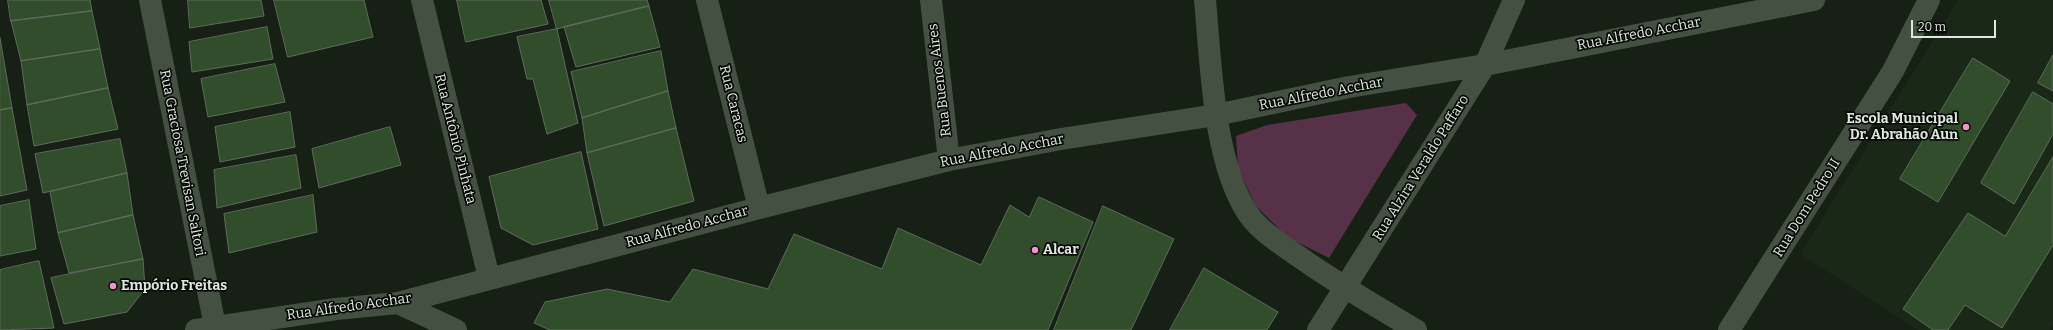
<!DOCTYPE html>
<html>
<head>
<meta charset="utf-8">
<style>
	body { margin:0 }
	#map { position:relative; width:2053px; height:330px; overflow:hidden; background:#162014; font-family:Bitter,serif }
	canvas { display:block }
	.scale { position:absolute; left:1911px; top:20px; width:85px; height:18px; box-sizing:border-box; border:2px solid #e0e7df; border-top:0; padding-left:5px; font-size:12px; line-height:14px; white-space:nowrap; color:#e0e7df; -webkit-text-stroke:3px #050905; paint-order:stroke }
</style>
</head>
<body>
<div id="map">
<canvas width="2053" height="330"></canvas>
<div class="scale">20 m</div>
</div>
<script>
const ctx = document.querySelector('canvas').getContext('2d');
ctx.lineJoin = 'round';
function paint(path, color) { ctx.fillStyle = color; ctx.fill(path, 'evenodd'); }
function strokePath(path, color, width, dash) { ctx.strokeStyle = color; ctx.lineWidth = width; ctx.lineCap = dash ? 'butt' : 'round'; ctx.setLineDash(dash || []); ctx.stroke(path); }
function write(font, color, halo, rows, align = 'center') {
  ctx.font = font + ' Bitter,serif'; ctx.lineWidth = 3.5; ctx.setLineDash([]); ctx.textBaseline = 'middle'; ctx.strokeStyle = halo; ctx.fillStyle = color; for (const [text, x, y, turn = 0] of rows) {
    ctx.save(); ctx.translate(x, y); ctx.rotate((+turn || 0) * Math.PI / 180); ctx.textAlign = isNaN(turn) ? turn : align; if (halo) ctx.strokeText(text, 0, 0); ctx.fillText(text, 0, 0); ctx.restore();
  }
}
paint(new Path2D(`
	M1958 0H2053V325L2050 330H1918L1800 254Z`), '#1a2817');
paint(new Path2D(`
	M1406 103 1417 115 1329 258 1287 237 1255 205 1238 167 1236 136 1267 125Z`), '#573148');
const building = new Path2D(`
	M8 0H90L92 11 11 21Z
	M188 0H261L264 16 190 28Z
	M274 0H364L373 37 288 57Z
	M457 0H541L548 24 466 42Z
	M549 0H647L649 6 557 29Z
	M649 6 660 47 576 67 564 27Z
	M92 11 100 49 21 61 11 21Z
	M267 27 273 59 192 72 189 42Z
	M557 29 578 123 547 134 533 79H527L517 37Z
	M0 38 12 108 0 110Z
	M100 49 108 88 27 105 21 61Z
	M661 51 668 91 582 118 571 72Z
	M2053 55V91L2038 83Z
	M1973 58 2010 81 1938 202 1900 179Z
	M275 64 285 102 208 117 201 79Z
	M108 88 118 129 34 146 27 105Z
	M668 91 676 128 587 153 582 118Z
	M2033 92 2053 104V134L2014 204 1981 183Z
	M12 108 27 190 0 196V110Z
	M290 112 295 147 220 162 215 127Z
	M390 127 401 165 319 188 312 149Z
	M676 128 694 201 604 226 587 153Z
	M120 139 127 173 43 193 35 154Z
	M581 152 598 229 533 245 501 228 489 177Z
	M296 155 301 188 217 208 214 170Z
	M2053 157V245L2002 328 1965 305 1948 330H1933L1903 309 1968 213 2005 236Z
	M127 173 133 215 58 233 50 192Z
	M313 195 317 232 229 253 224 214Z
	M1039 197 1093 222 1048 330H550L534 323 545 302 607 289 670 302 693 269 768 289 794 234 882 269 898 228 981 265 1010 205 1029 217Z
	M29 200 36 249 0 256V206Z
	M1103 206 1174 239 1131 330H1054Z
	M133 215 143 259 69 273 58 233Z
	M143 259 145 289 127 312 64 324 51 278Z
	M39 261 54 328 0 330V270Z
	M1204 268 1278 312 1267 330H1170Z`);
paint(building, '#314d2b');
strokePath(building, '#5f6b5d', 1);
strokePath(new Path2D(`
	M150 0 215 326
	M422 0 489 278
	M707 0 759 208
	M931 0 949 160
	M1205 0C1211 63 1213 163 1249 215 1261 232 1281 244 1298 256 1336 283 1375 306 1416 330
	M398 303 456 330
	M196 330 336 309 398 303 759 208 949 160 1061 139 1216 115 1349 87 1485 65 1814 0
	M1318 330 1485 65 1514 0
	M1729 330 1893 71 1929 0`), '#445041', 22);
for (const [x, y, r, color] of [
	[1966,127,4,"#f790cd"],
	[1035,250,4,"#f790cd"],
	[113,286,4,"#f790cd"]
]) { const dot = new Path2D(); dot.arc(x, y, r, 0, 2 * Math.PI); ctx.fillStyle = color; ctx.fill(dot); strokePath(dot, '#050905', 1.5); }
write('14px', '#e0e7df', '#050905', [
	["Rua Alfredo Acchar",1639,34,-11],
	["Rua Buenos Aires",940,80,-97],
	["Rua Alfredo Acchar",1321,94,-11],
	["Rua Caracas",733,104,76],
	["Rua Antônio Pinhata",455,139,76],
	["Rua Alfredo Acchar",1002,151,-11],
	["Rua Graciosa Trevisan Saltori",182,163,79],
	["Rua Alzira Veraldo Paffaro",1421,168,-58],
	["Rua Dom Pedro II",1807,208,-58],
	["Rua Alfredo Acchar",687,227,-15],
	["Rua Alfredo Acchar",349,307,-8]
]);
write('bold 14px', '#e0e7df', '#050905', [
	["Escola Municipal",1958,119,"right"],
	["Dr. Abrahão Aun",1958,135,"right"],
	["Alcar",1043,250],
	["Empório Freitas",121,286]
], 'left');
</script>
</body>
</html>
